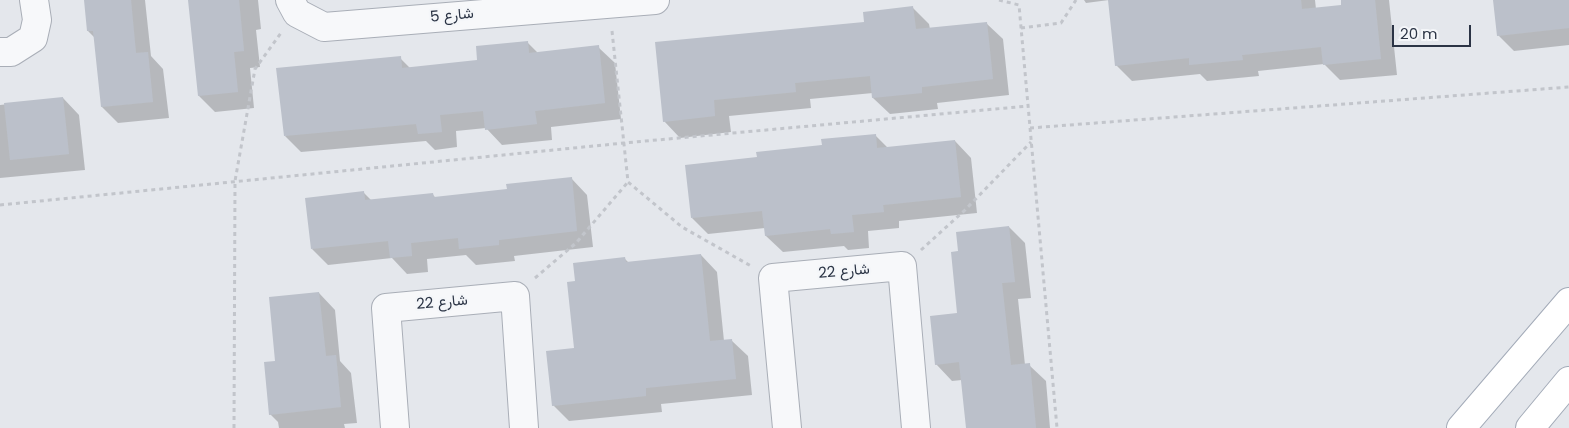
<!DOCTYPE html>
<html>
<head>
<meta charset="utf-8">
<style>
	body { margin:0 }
	#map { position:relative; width:1569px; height:428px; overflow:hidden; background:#e4e7ec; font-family:Poppins,sans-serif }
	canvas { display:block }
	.scale { position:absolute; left:1392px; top:25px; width:79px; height:22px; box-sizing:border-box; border:2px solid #2b3445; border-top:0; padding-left:6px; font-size:15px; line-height:18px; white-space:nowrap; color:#2b3445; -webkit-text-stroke:4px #f4f6f9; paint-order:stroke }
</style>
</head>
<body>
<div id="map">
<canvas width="1569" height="428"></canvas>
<div class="scale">20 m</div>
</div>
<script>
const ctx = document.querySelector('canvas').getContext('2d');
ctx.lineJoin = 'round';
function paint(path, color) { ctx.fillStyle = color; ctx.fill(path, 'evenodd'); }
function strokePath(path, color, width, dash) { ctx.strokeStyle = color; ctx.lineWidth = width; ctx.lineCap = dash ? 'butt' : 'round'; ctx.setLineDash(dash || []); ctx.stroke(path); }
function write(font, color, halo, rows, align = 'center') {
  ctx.font = font + ' Poppins,Vazirmatn,sans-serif'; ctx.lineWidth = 4.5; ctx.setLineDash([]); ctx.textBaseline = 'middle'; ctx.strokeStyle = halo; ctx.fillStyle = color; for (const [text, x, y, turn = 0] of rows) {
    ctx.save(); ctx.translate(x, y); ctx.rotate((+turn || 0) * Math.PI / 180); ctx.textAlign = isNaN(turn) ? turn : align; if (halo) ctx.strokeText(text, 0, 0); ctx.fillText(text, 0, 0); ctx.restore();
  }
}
paint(new Path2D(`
	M85 0H145L151 56 163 69 169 118 118 123 102 107 95 38 88 31Z
	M189 0H258L261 29 256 30 260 67 250 68 254 108 215 112 199 96Z
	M1084 0H1315L1316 9 1343 6 1342 0H1389L1397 75 1340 80 1324 64 1258 71 1259 76 1207 81 1200 74 1132 81 1116 65 1109 0 1086 3Z
	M1494 0H1569V45L1514 51 1498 35Z
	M913 8 929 24 930 29 986 23 1003 39 1009 95 937 103 938 109 890 114 873 98V93L810 99 811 108 729 116 731 132 680 138 664 121 865 23Z
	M527 42 538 53 598 47 615 63 621 119 551 127 552 140 502 145 486 128 456 131 457 147 435 150 426 141 301 152 285 136 400 58 411 69 479 62Z
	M63 98 79 115 85 170 0 178V105Z
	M875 135 888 148 955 141 971 158 977 213 899 221V228L868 231 869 248 848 250 844 246 783 252 766 236 765 228 708 234 692 218 758 158Z
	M571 178 587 195 593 247 514 256 515 261 476 265 466 255 427 259 428 272 407 274 392 258 328 265 312 249 364 193 372 201 433 195 436 198 508 190Z
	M1009 227 1025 243 1031 298 1018 299 1025 365H1029L1046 381 1050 428H967L962 380 952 381 936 364 959 314V252Z
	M701 255 717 272 724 341 731 340 748 356 752 395 661 404 662 412 569 421 553 405 576 349 577 282 625 259 629 263Z
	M319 293 335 310 340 361 351 373 357 423 344 424 345 428H279L278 422 270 414 277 362Z`), '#0003');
paint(new Path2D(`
	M84 0H131L136 53 148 52 153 102 101 107 93 31H87Z
	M188 0H239L244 51 234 52 238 92 198 96Z
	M1108 0H1301L1302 9 1341 5V0H1375L1381 59 1323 65 1321 47 1242 55 1243 60 1189 65V58L1115 66Z
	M1493 0H1569V28L1497 36Z
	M913 6 916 29 987 22 993 79 922 87V93L872 98 870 76 795 83 796 92 714 100 715 116 663 122 655 42 864 22 863 12Z
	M528 41 529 53 599 45 605 103 535 111 537 124 485 130 483 111 440 115 442 132 418 134 416 124 284 136 276 68 401 56 402 68 477 60 476 46Z
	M63 97 69 154 10 160 4 103Z
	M876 134 877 148 955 140 961 197 883 205 884 212 852 215 854 232 831 234 830 229 765 236 762 211 691 218 685 165 757 157 756 152 822 145 821 139Z
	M572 177 577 231 499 240V245L459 249 458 238 411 243 412 256 390 258 388 241 311 249 305 198 364 191 365 200 433 193 434 197 507 189 506 184Z
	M1009 226 1015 282 1002 283 1011 365 1030 363 1036 428H966L959 362 935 365 930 316 957 313 951 252 958 251 956 232Z
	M701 254 710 341 732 339 736 379 646 388V396L552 406 546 351 574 348 567 282 575 281 573 263 625 257 626 262Z
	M319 292 326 356 336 355 341 407 269 415 264 362 275 361 269 297Z`), '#bbc0ca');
const minor = new Path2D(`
	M290 0 297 13 324 27 655 0
	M0 52H11L33 38 37 20 34 0
	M395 428 386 308 515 296 524 428
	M787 428 773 278 902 266 916 428`);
const major = new Path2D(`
	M1461 428 1569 302
	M1530 428 1569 381`);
strokePath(minor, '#a9aeb7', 30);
strokePath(major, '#a3abb8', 30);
strokePath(new Path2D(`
	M999 0 1019 5 1057 428
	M1021 28 1061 23 1076 0
	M612 31 628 182 682 227 751 266
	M1030 128 1569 87
	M0 205 624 143 1028 106
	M921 250 965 210 1031 142
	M535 278 576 243 628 182
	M234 428 235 181 255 69 281 33`), '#c2c5cb', 3, [4, 4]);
strokePath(minor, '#f7f8fa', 28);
strokePath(major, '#fff', 28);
write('15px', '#2b3445', '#f4f6f9', [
	["شارع 5",452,16,-5],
	["شارع 22",844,272,-5],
	["شارع 22",442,303,-5]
]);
</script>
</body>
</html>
